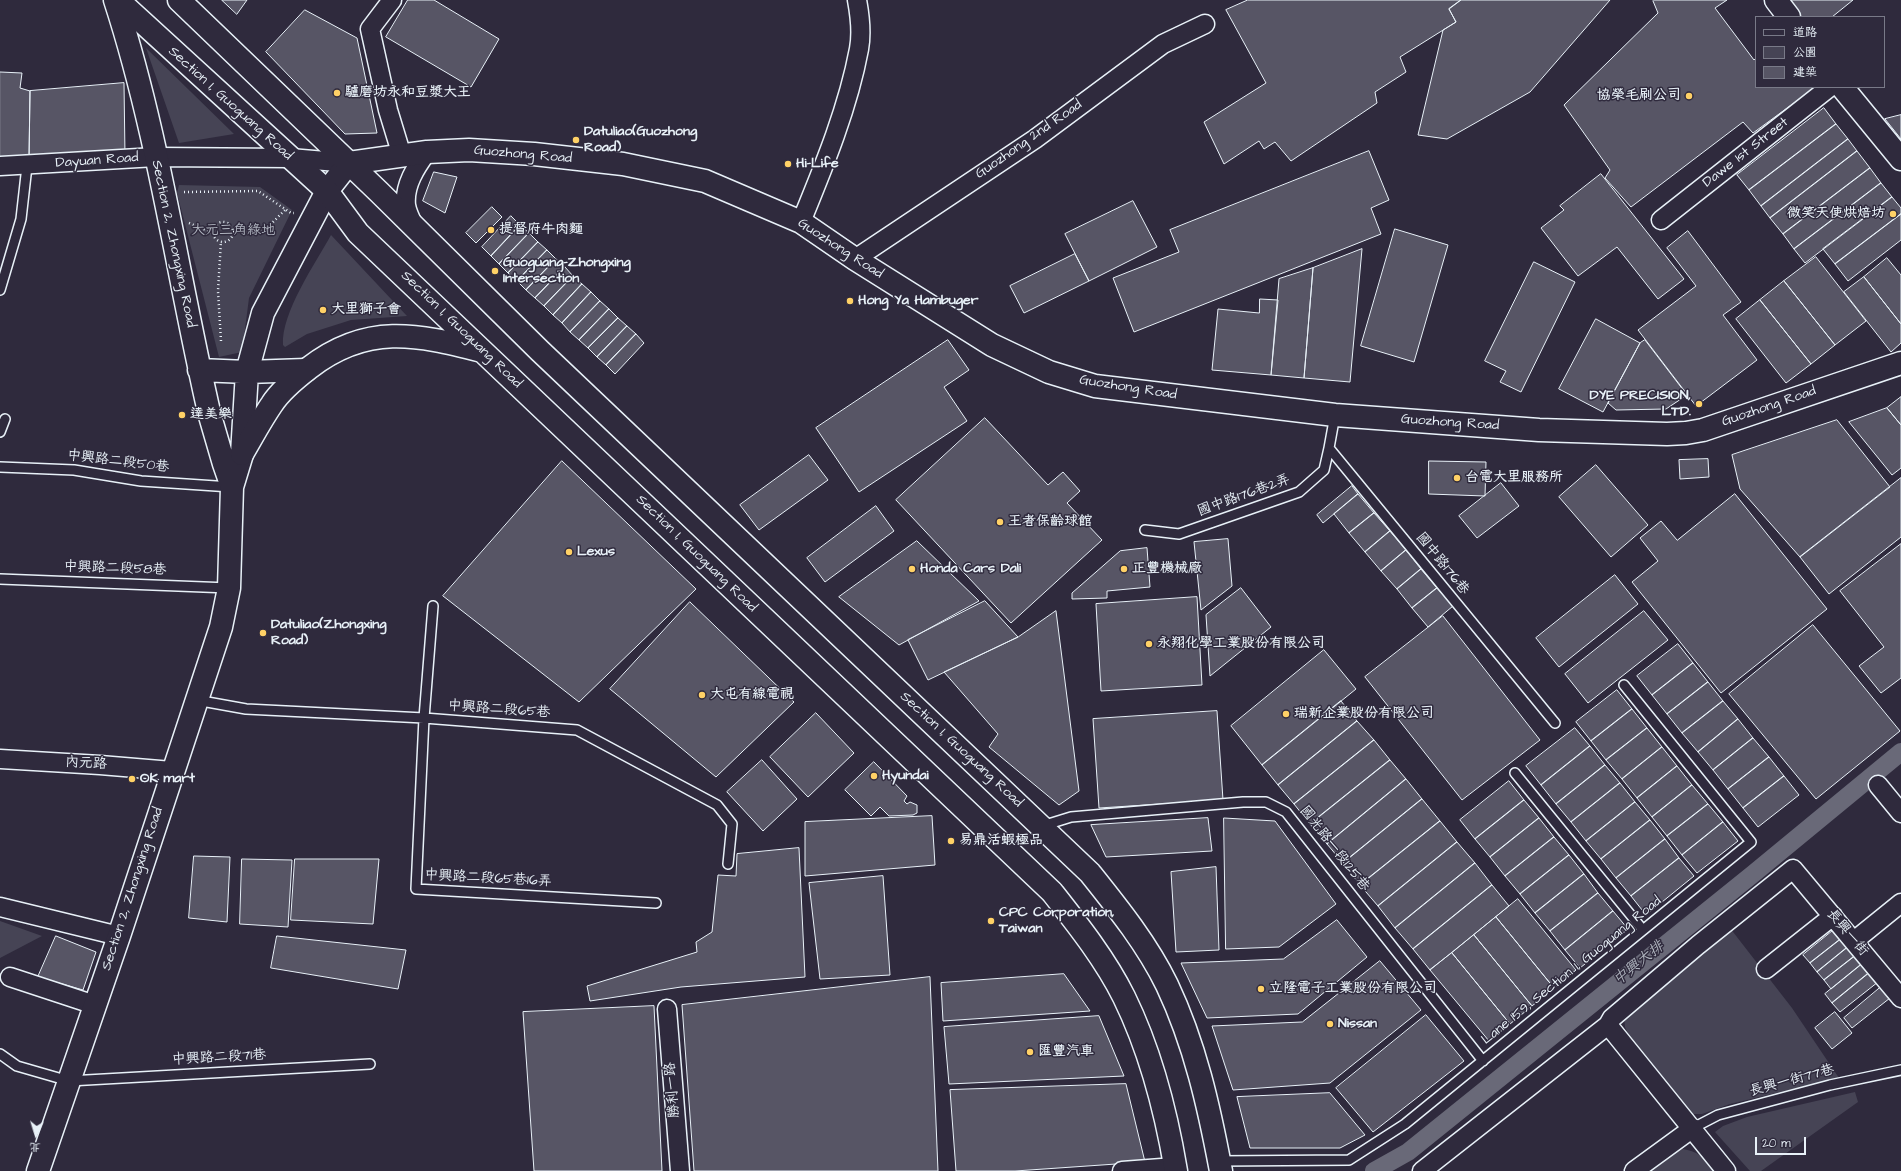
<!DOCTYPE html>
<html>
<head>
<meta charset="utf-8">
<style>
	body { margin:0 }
	#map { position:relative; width:1901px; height:1171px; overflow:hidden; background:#2f2a3d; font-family:"Architects Daughter","LXGW WenKai TC",sans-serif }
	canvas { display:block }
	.legend { position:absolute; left:1755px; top:16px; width:130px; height:72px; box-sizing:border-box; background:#2f2a3d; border:1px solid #797a88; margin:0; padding:5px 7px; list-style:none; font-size:12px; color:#e8f1f8 }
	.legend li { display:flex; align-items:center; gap:8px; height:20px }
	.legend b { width:20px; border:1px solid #797a88 }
	.north { position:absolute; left:16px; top:1115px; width:40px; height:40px; -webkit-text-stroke:3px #2f2a3d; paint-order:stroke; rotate:184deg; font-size:11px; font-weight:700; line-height:16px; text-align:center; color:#e8f1f8 }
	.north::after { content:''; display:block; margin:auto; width:14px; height:18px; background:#e8f1f8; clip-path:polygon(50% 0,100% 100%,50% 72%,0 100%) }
	.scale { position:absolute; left:1755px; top:1137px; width:51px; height:18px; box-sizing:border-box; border:2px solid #e8f1f8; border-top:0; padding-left:5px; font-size:12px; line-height:14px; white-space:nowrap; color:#e8f1f8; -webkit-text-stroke:3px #2f2a3d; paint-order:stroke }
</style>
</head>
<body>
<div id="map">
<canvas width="1901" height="1171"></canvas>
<ul class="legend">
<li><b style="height:5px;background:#2f2a3d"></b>道路</li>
<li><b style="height:11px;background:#464455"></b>公園</li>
<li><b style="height:11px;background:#575565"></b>建築</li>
</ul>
<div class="north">北</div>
<div class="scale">20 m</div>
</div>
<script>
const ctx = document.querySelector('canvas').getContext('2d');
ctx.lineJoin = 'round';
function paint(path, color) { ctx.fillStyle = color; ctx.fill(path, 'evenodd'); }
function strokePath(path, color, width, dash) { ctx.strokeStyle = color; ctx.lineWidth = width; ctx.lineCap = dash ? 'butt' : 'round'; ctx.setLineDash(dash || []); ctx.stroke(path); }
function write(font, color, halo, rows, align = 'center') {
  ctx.font = font + ' "Architects Daughter","LXGW WenKai TC",sans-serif'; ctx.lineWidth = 3; ctx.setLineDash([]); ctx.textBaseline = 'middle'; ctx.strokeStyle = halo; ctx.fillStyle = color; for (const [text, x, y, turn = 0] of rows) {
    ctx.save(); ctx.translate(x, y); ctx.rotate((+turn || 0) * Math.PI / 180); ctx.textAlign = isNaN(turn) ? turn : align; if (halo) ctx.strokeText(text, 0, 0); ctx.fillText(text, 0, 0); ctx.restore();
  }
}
paint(new Path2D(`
	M146 48 234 134 179 143Z
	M179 185 260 187 292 210 249 298 242 352 219 357 177 193Z
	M331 235 407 316 351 320 307 334 285 347 283 345C281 313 315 264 331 235Z
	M0 921 42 936 0 958Z
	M1730 928 1792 1008 1839 1078 1730 1104 1702 1114H1692L1633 1044 1625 1027 1624 1016Z
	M1855 1092 1858 1102 1761 1171H1750L1715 1132 1723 1126 1747 1117Z
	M1683 1149C1702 1153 1702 1157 1713 1171H1648L1674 1153Z`), '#464455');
strokePath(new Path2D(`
	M1374 1171 1408 1152 1753 874 1901 752`), '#696978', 18);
const building = new Path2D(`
	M222 0H247L237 14Z
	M408 0H434L499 39 471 87 386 37Z
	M1248 0H1461L1449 9 1456 22 1400 57 1406 72 1375 92 1377 103 1291 161 1275 142 1264 149 1259 141 1224 164 1204 122 1266 83 1226 10Z
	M1461 0H1610L1530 92 1447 139 1418 135 1443 30 1456 22 1449 9Z
	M1654 0H1727L1715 8 1754 60 1756 58V87H1816L1753 133 1743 122 1631 207 1605 178 1610 170 1564 105 1658 13 1653 1Z
	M1787 0H1853L1832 17H1800Z
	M305 10 357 38 377 133 345 134 266 52Z
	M0 72 22 73 20 88 30 91 29 159 0 160Z
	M124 83 125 156 29 159 30 91Z
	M1824 108 1836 124 1749 190 1737 175Z
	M1901 115V139L1885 119Z
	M1836 124 1848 139 1761 206 1749 190Z
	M1848 139 1857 151 1770 218 1761 206Z
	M1369 151 1389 200 1371 208 1381 234 1134 332 1113 278 1179 252 1170 230Z
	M1857 151 1870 168 1783 234 1770 218Z
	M1870 168 1881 183 1794 249 1783 234Z
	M434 172 457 177 445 213 423 201Z
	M1601 174 1684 279 1658 299 1617 247 1578 276 1541 228 1564 210 1560 206Z
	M1881 183 1892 197 1805 263 1794 249Z
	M1892 197 1901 208V214L1835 264 1823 249Z
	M1133 201 1157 247 1089 281 1065 234Z
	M492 207 502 217 476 243 466 233Z
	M1901 214V240L1848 281 1835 264Z
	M511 216 520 225 491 256 482 247Z
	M520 225 529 233 499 264 491 256Z
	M1395 229 1448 245 1414 362 1361 346Z
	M1688 231 1741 302 1723 315 1757 360 1696 406 1638 330 1696 286 1667 248Z
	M529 233 538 242 508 273 499 264Z
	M538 242 547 250 517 281 508 273Z
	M1362 249 1350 382 1304 378 1313 268Z
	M547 250 556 259 526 290 517 281Z
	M1075 254 1089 281 1024 313 1010 286Z
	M1816 257 1866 321 1835 345 1784 281Z
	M1887 258 1901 275V324L1864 277Z
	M556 259 565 267 535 298 526 290Z
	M1534 262 1575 282 1521 392 1500 382 1506 371 1485 361Z
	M565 267 573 276 544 306 535 298Z
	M1313 268 1304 378 1271 375 1279 279Z
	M573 276 582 284 553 315 544 306Z
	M1864 277 1901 324V343L1891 352 1844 292Z
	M1784 281 1835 345 1811 364 1760 300Z
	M582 284 591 292 562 323 553 315Z
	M591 292 600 301 570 332 562 323Z
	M1260 299 1278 300 1271 375 1212 370 1218 309 1259 313Z
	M1760 300 1811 364 1786 383 1736 319Z
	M600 301 609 309 579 340 570 332Z
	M609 309 618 318 588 348 579 340Z
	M618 318 627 326 597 357 588 348Z
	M1596 319 1640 343 1603 412 1559 389Z
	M627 326 636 334 606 365 597 357Z
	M636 334 644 343 615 374 606 365Z
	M948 340 969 370 944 387 967 421 859 492 816 428Z
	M1645 340 1687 395 1666 409 1616 410 1608 403 1640 343Z
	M1901 397V425L1887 408Z
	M1887 408 1901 425V468L1892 475 1849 422Z
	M985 418 1048 485 1063 472 1080 491 1067 503 1102 540 1011 623 896 500Z
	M1837 420 1890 487 1800 557 1740 489 1732 455Z
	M809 455 828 480 759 530 740 505Z
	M1708 459 1709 477 1680 479 1679 460Z
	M562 461 696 589 579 702 443 596Z
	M1429 461 1486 462 1485 496 1429 494Z
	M1596 465 1648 525 1611 557 1559 497Z
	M1901 478V537L1829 594 1800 557Z
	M1501 483 1519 506 1477 538 1459 516Z
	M1352 486 1358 494 1323 523 1317 515Z
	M1358 494 1374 513 1349 533 1334 514Z
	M1735 494 1827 609 1721 693 1632 582 1658 561 1640 538 1661 521 1677 540Z
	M876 506 894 531 825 582 807 558Z
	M1374 513 1390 531 1365 552 1349 533Z
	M1390 531 1406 550 1381 571 1365 552Z
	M1228 539 1232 586 1201 610 1194 542Z
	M917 541 979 601 899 645 839 597Z
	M1901 544V678L1881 693 1859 666 1884 647 1840 591Z
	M1147 548 1150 587 1107 591V598L1072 599V593L1120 551Z
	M1406 550 1421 569 1397 589 1381 571Z
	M1421 569 1437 588 1412 608 1397 589Z
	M1615 575 1638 604 1559 667 1536 638Z
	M1241 588 1271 627 1210 676 1206 615Z
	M1437 588 1453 606 1428 627 1412 608Z
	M1197 597 1202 685 1101 691 1096 604Z
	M985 601 1018 637 928 680 908 640Z
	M690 602 794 702 716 777 610 689Z
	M1056 611 1079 791 1059 805 989 747 998 734 944 672 1018 637Z
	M1644 611 1668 640 1588 703 1565 674Z
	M1443 616 1540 740 1462 800 1365 677Z
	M1813 625 1900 731 1816 799 1729 694Z
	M1678 644 1693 663 1652 695 1637 676Z
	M1324 650 1356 689 1262 765 1231 726Z
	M1693 663 1708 682 1667 714 1652 695Z
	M1708 682 1723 701 1682 733 1667 714Z
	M1617 690 1632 709 1591 741 1576 722Z
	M1341 701 1357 721 1278 785 1262 765Z
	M1723 701 1738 719 1698 752 1682 733Z
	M1632 709 1647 728 1606 760 1591 741Z
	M1217 711 1223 800 1099 808 1093 719Z
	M816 713 854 753 808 797 770 757Z
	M1738 719 1753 738 1713 770 1698 752Z
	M1357 721 1374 740 1294 804 1278 785Z
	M1575 728 1590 746 1541 785 1526 766Z
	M1647 728 1662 747 1622 779 1606 760Z
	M1753 738 1769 757 1728 789 1713 770Z
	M1374 740 1390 760 1310 824 1294 804Z
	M1590 746 1605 765 1556 804 1541 785Z
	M1662 747 1677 766 1637 798 1622 779Z
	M1769 757 1784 776 1743 808 1728 789Z
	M762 760 797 799 763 831 727 792Z
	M1390 760 1406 779 1327 844 1310 824Z
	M874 762 907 796 904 801 907 804 910 802 917 805V813L913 815 889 816 880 807 871 816 845 790Z
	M1605 765 1620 783 1571 822 1556 804Z
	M1677 766 1692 785 1652 817 1637 798Z
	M1784 776 1799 795 1758 827 1743 808Z
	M1406 779 1422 799 1343 863 1327 844Z
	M1509 781 1524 800 1475 839 1460 820Z
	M1620 783 1635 802 1586 841 1571 822Z
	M1692 785 1708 804 1667 836 1652 817Z
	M1422 799 1440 821 1360 885 1343 863Z
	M1524 800 1539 818 1490 857 1475 839Z
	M1635 802 1650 820 1601 859 1586 841Z
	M1708 804 1723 822 1682 855 1667 836Z
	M932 816 935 865 805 876V822Z
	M1208 818 1212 851 1106 857 1091 825Z
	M1224 818 1275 821 1336 904 1279 947 1226 949Z
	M1539 818 1554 837 1505 876 1490 857Z
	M1650 820 1665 839 1616 878 1601 859Z
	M1440 821 1457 842 1378 906 1360 885Z
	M1723 822 1738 841 1697 873 1682 855Z
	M1554 837 1569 855 1520 894 1505 876Z
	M1665 839 1679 858 1631 896 1616 878Z
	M1457 842 1475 863 1395 928 1378 906Z
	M799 848 805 977 681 987 590 1001 587 986 697 952 696 942 712 932 718 875 736 876 737 854Z
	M1569 855 1584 874 1535 913 1520 894Z
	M194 856 230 857 227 922 189 918Z
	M1679 858 1694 876 1646 915 1631 896Z
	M242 859 292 860 288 927 240 924Z
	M295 859H379L373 924 291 920Z
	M1475 863 1492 885 1413 949 1395 928Z
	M1216 867 1219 950 1176 952 1171 872Z
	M1584 874 1598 893 1550 931 1535 913Z
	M883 876 890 975 820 979 809 883Z
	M1492 885 1509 906 1430 970 1413 949Z
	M1598 893 1613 911 1565 950 1550 931Z
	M1518 899 1576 970 1554 988 1496 917Z
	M1613 911 1628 929 1580 968 1565 950Z
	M1496 917 1554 988 1532 1006 1474 935Z
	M1337 920 1367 957 1298 1014 1207 1018 1181 963 1283 959Z
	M1835 929 1842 938 1810 963 1803 955Z
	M1474 935 1532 1006 1510 1024 1452 953Z
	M56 936 96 952 83 990 38 977Z
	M277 936 406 950 398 989 271 968Z
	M1842 938 1849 946 1817 972 1810 963Z
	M1849 946 1856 955 1824 980 1817 972Z
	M1452 953 1510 1024 1489 1041 1430 970Z
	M1856 955 1863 963 1831 989 1824 980Z
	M1380 961 1421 1010 1330 1083 1233 1090 1212 1026 1302 1022Z
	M1863 963 1870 972 1832 1003 1825 994Z
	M1870 972 1878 982 1840 1012 1832 1003Z
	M1064 974 1090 1011 943 1021 941 983Z
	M930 977 938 1171H694L682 1005Z
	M1881 987 1890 998 1852 1028 1844 1018Z
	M654 1006 662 1171H534L523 1012Z
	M1835 1012 1852 1033 1832 1049 1815 1028Z
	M1426 1015 1464 1061 1373 1132 1336 1088Z
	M1099 1016 1124 1076 949 1084 944 1027Z
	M1126 1084 1145 1162 1015 1171H956L950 1090Z
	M1330 1093 1365 1135 1340 1148H1250L1237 1097Z`);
paint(building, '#575565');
strokePath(building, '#e8f1f8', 1);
const lane = new Path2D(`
	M0 290 21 219 27 166
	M1335 415 1329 448 1555 723
	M0 432 5 419
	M0 467 74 470 141 481 231 487
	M1145 530 1179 534 1299 492 1324 470 1329 448
	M0 579 229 588
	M433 606 424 718 416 889 656 903
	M196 700 246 709 424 718 577 730 717 805 732 824 728 864
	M1515 773 1643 930
	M1042 826 1071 817 1243 802H1266L1286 812 1483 1061
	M0 1054 17 1066 69 1081 370 1064
	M1693 1128 1718 1115 1830 1085 1901 1070
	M1220 1161 1349 1160 1405 1124 1751 842 1624 685`);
const street = new Path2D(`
	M392 0 370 29 388 110 402 156
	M0 166 156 157 290 158 349 163
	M1661 220 1830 87
	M801 222C824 166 848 108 859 49 862 33 860 16 857 0
	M414 226C411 220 407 212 406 205 404 185 416 167 427 152
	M855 259 1035 139 1163 44 1205 24
	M0 759 100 765 172 771
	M1878 785 1901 813
	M0 907 119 936
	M1854 941 1901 903
	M1766 969 1833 916
	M10 977 95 1005
	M667 1009 680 1171
	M1608 1025 1726 1171
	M1122 1171 1175 1167
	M1422 1171 1608 1025 1612 1018 1698 945 1793 869 1901 998
	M1634 1171 1693 1128`);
const secondary = new Path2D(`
	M115 0C159 135 178 279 210 416L224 464 232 487
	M1776 0 1789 17
	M1842 87 1901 159
	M199 370 247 372 306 370
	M38 1171 119 936 221 627 229 588 232 487 242 454 247 372 263 313 327 191 349 163 427 152 469 150 534 154 623 164 705 181 801 222 855 259 992 345 1049 372 1095 386 1335 415 1539 430 1667 434 1686 433 1703 430 1901 363`);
const primary = new Path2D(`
	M118 0 327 191 358 233 1052 892C1078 925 1105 959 1124 997 1151 1052 1166 1111 1176 1171
	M179 0 379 192 540 351 1090 873C1118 908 1147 944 1167 985 1195 1044 1209 1107 1221 1171
	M242 454C252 437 261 420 272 404 281 390 296 378 309 368 367 323 416 334 482 351`);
strokePath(lane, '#e8f1f8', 12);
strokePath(street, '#e8f1f8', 21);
strokePath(secondary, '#e8f1f8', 25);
strokePath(primary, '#e8f1f8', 25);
strokePath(new Path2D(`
	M184 192 258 191 291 213H294
	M213 232a10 10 0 1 1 20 0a10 10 0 1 1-20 0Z
	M189 223 213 233
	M233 232H263L286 209
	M221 341 218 291 221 241`), '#e8f1f8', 2.5, [1, 3]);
strokePath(lane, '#2f2a3d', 9);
strokePath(street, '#2f2a3d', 18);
strokePath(secondary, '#2f2a3d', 22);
strokePath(primary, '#2f2a3d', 22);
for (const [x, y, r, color] of [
	[337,93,4,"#ffd166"],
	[1689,96,4,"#ffd166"],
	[576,140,4,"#ffd166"],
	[788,164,4,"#ffd166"],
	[1893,214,4,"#ffd166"],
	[491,230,4,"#ffd166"],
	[495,271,4,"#ffd166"],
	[850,301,4,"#ffd166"],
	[323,310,4,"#ffd166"],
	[1699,404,4,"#ffd166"],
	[182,415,4,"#ffd166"],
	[1457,478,4,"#ffd166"],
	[1000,522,4,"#ffd166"],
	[569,552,4,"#ffd166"],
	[912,569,4,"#ffd166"],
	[1124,569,4,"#ffd166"],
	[263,633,4,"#ffd166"],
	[1149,644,4,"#ffd166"],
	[702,695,4,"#ffd166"],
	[1286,714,4,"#ffd166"],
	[874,776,4,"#ffd166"],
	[132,779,4,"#ffd166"],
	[951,841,4,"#ffd166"],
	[991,921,4,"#ffd166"],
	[1261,989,4,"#ffd166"],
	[1330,1024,4,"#ffd166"],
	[1030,1052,4,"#ffd166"]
]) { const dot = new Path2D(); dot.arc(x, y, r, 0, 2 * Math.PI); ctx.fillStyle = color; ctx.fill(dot); strokePath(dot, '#2f2a3d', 1.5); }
write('bold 14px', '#e8f1f8', '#2f2a3d', [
	["驢磨坊永和豆漿大王",345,93],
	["協榮毛刷公司",1681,96,"right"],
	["Datuliao(Guozhong",584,132],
	["Road)",584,148],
	["Hi-Life",796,164],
	["微笑天使烘焙坊",1885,214,"right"],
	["提督府牛肉麵",499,230],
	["Guoguang-Zhongxing",503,263],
	["Intersection",503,279],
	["Hong Ya Hambuger",858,301],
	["大里獅子會",331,310],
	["DYE PRECISION,",1691,396,"right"],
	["LTD.",1691,412,"right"],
	["達美樂",190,415],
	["台電大里服務所",1465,478],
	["王者保齡球館",1008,522],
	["Lexus",577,552],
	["Honda Cars Dali",920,569],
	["正豐機械廠",1132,569],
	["Datuliao(Zhongxing",271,625],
	["Road)",271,641],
	["永翔化學工業股份有限公司",1157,644],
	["大屯有線電視",710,695],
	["瑞新企業股份有限公司",1294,714],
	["Hyundai",882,776],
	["OK mart",140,779],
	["易鼎活蝦極品",959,841],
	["CPC Corporation,",999,913],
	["Taiwan",999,929],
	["立隆電子工業股份有限公司",1269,989],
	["Nissan",1338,1024],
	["匯豐汽車",1038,1052]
], 'left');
write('14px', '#e8f1f8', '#2f2a3d', [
	["Section 1, Guoguang Road",230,104,42],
	["Guozhong 2nd Road",1029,140,-35],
	["Dawe 1st Street",1746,153,-38],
	["Guozhong Road",523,155,5],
	["Dayuan Road",97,161,-4],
	["Section 2, Zhongxing Road",173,244,78],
	["Guozhong Road",840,249,33],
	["Section 1, Guoguang Road",461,330,44],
	["Guozhong Road",1128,388,9],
	["Guozhong Road",1769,407,-19],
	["Guozhong Road",1450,423,4],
	["中興路二段50巷",118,462,7],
	["國中路176巷2弄",1244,496,-20],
	["Section 1, Guoguang Road",696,554,44],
	["國中路176巷",1442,564,51],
	["中興路二段58巷",115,569,2],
	["中興路二段65巷",499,710,4],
	["Section 1, Guoguang Road",961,750,43],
	["內元路",86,764,3],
	["國光路一段125巷",1334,849,52],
	["中興路二段65巷16弄",488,879,3],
	["Section 2, Zhongxing Road",133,889,-72],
	["長興一街",1847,933,50],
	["Lane 159, Section 1, Guoguang Road",1572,971,-39],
	["中興路二段71巷",219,1058,-3],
	["長興一街77巷",1792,1081,-15],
	["勝利一路",673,1090,-95]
]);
write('14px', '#afb4bf', '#2f2a3d', [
	["大元三角綠地",233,231]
]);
write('italic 15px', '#afb4be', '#2f2a3d', [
	["中興大排",1639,964,-39]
]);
</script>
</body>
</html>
